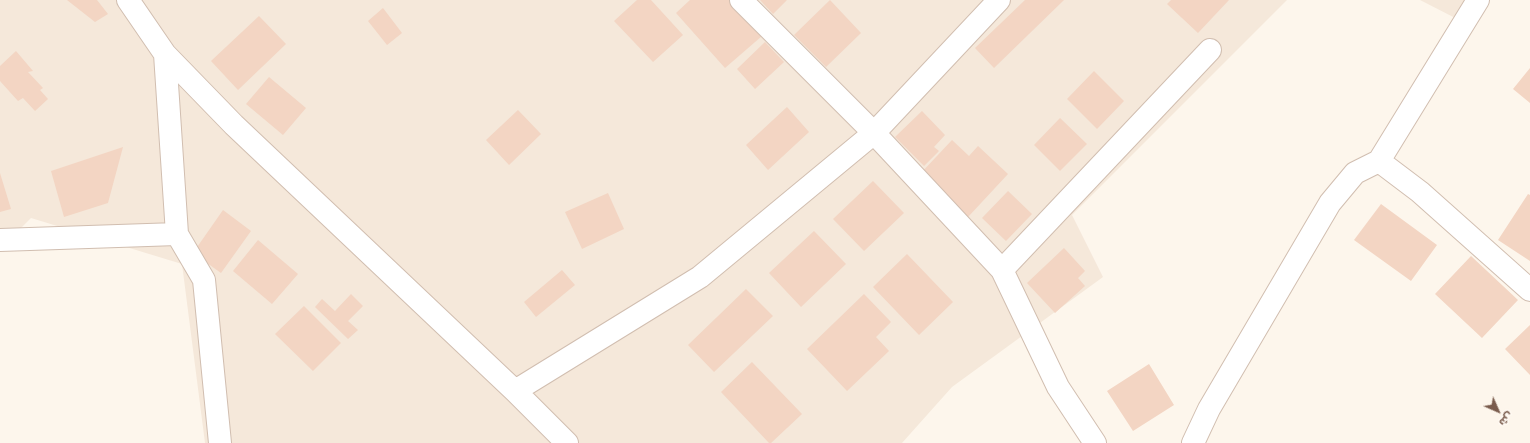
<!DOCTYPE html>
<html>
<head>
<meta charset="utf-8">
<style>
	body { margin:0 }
	#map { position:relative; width:1530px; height:443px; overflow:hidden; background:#fdf6ec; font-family:"Titillium Web","Noto Sans Arabic",sans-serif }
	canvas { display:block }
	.north { position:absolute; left:1478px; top:391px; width:40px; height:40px; -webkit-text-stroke:3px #fffaf3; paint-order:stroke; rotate:135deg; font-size:11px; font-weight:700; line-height:16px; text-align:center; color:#7a5c4d }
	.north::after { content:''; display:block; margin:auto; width:14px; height:18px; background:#7a5c4d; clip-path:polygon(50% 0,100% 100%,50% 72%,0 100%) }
</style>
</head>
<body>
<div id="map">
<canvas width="1530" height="443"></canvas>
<div class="north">ش</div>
</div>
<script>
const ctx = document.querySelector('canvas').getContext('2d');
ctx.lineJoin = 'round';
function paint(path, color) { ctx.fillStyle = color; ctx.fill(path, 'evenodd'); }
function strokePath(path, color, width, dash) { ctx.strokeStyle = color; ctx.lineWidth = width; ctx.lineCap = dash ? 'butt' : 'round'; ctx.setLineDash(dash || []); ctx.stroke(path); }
paint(new Path2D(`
	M0 0H1287L1072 215 1103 277 952 387 902 443H205L182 264 31 218 0 249Z
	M1420 0H1477L1463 22Z`), '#f5e8da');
paint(new Path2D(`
	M67 0H97L108 14 95 22Z
	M637 0H651L683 35 653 62 614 21Z
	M690 0H730L762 36 725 68 676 13Z
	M760 0H787L773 14Z
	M830 0 861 33 826 67 794 35Z
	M1025 0H1064L994 68 975 48Z
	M1171 0H1229L1198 33 1167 4Z
	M383 8 402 33 387 45 368 21Z
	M259 16 286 44 238 90 211 61Z
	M765 42 784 62 755 89 737 69Z
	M16 51 33 71 28 72 43 88 40 90 48 99 35 111 23 98 18 101 0 81V66Z
	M1530 68V103L1513 89Z
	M1094 71 1124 101 1097 129 1067 99Z
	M269 77 306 108 283 135 246 104Z
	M787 107 809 132 768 170 746 145Z
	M518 110 541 134 509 165 486 140Z
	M922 111 945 135 934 147 939 151 924 166 895 137Z
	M1060 118 1087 144 1060 171 1034 145Z
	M952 140 969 156 978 146 1008 174 968 217 921 173Z
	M123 147 108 203 64 217 51 171Z
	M0 173 11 209 0 212Z
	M873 181 904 213 864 251 833 219Z
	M1008 191 1032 214 1006 241 982 218Z
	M608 193 624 229 582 249 565 212Z
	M1528 194 1530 195V261L1498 240Z
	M1381 204 1437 245 1411 281 1354 240Z
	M223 210 251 231 221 273 193 253Z
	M814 231 846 264 801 307 769 273Z
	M258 240 298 274 272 304 233 271Z
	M1064 248 1085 271 1078 278 1085 286 1055 313 1027 283Z
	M907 254 953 302 919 335 873 287Z
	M1471 256 1518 300 1482 338 1435 294Z
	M562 270 575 285 536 317 524 302Z
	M746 289 773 316 714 372 688 345Z
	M351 294 363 306 348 321 358 330 348 339 315 307 322 299 335 311Z
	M864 294 891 322 876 337 889 351 847 391 807 349Z
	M304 306 341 343 313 371 275 334Z
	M1530 325V375L1505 349Z
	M752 362 802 414 771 443H769L721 392Z
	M1149 364 1174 405 1133 431 1107 391Z`), '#f3d5c3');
const street = new Path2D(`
	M128 0 165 54 234 125 515 391 567 443
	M741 0 874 133 1002 270 1058 387 1095 443
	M1478 0 1379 161 1420 192 1530 290
	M165 54 177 234 204 280 220 443
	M0 240 177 234
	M1002 270 1210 50
	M515 391 700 277 874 133 999 0
	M1193 443 1209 409 1330 203 1355 173 1379 161`);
strokePath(street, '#d1beb0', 24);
strokePath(street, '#fff', 22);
</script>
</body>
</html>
